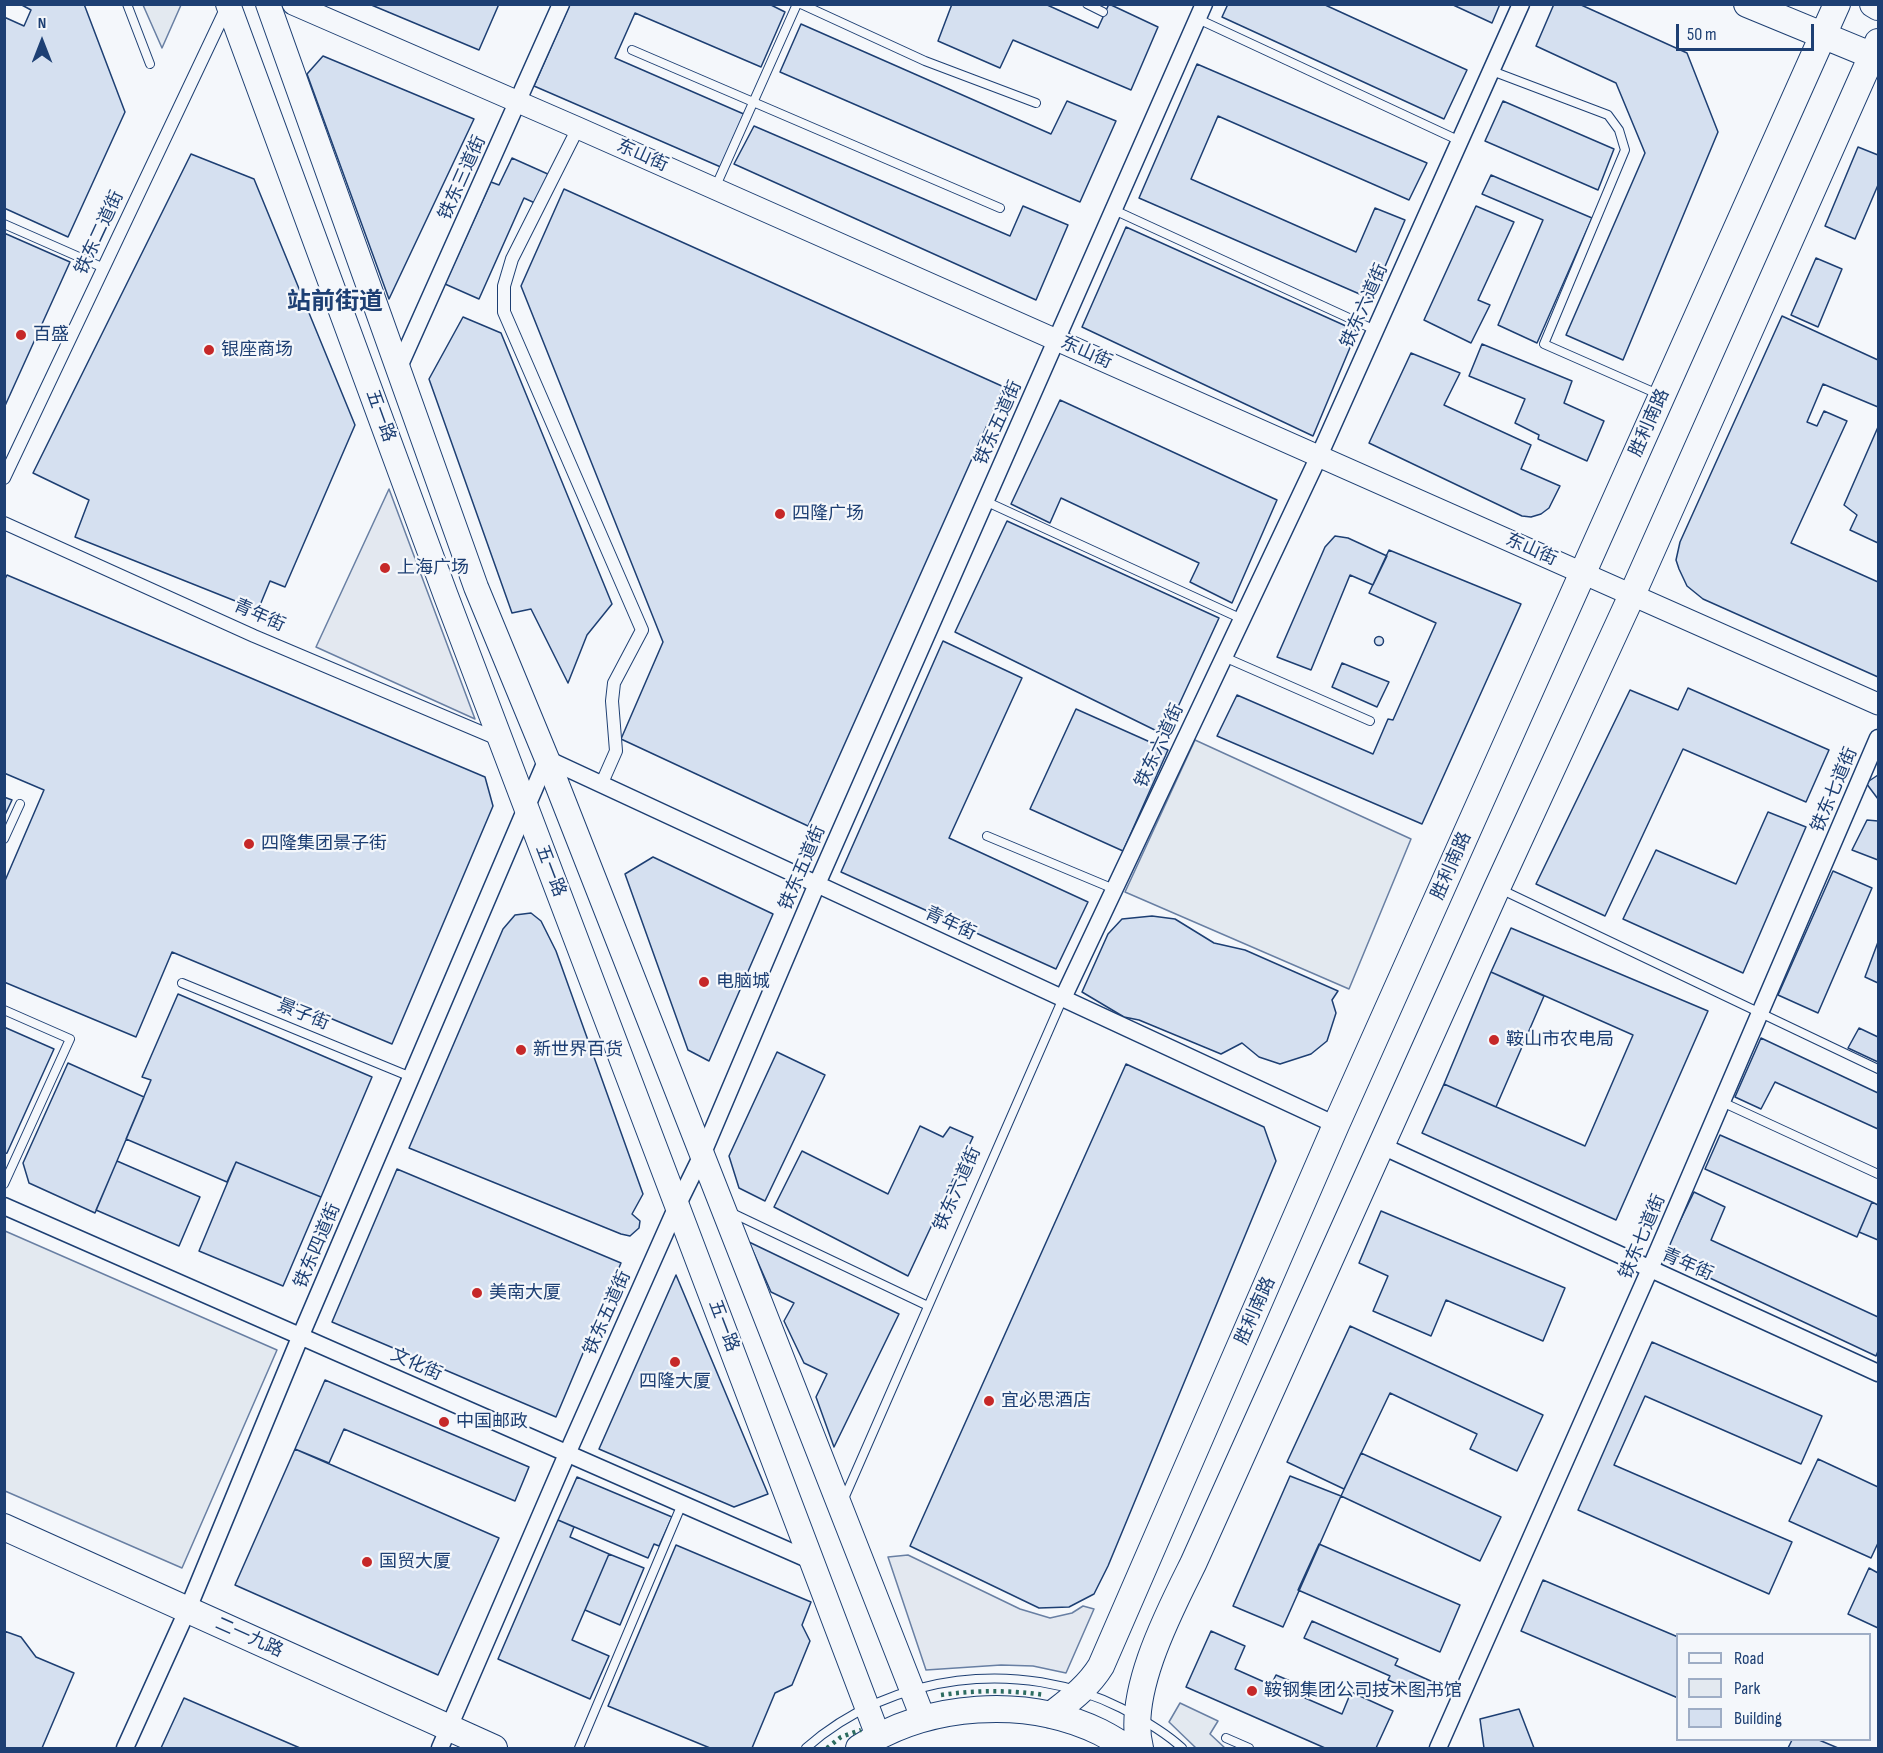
<!DOCTYPE html>
<html>
<head>
<meta charset="utf-8">
<style>
	body { margin:0 }
	#map { position:relative; width:1883px; height:1753px; overflow:hidden; background:#f4f7fb; font-family:"Sofia Sans Condensed",sans-serif }
	canvas { display:block }
	.frame { position:absolute; inset:0; border:6px solid #1d3f73; pointer-events:none }
	.legend { position:absolute; left:1676px; top:1633px; width:195px; height:108px; box-sizing:border-box; background:#f4f7fb; border:2px solid #9eadc5; margin:0; padding:8px 10px; list-style:none; font-size:18px; color:#1d3f73 }
	.legend li { display:flex; align-items:center; gap:12px; height:30px }
	.legend b { width:30px; border:2px solid #9eadc5 }
	.north { position:absolute; left:12px; top:12px; width:60px; height:60px; -webkit-text-stroke:4px #f4f7fb; paint-order:stroke; rotate:0deg; font-size:16px; font-weight:700; line-height:24px; text-align:center; color:#1d3f73 }
	.north::after { content:''; display:block; margin:auto; width:21px; height:27px; background:#1d3f73; clip-path:polygon(50% 0,100% 100%,50% 72%,0 100%) }
	.scale { position:absolute; left:1676px; top:24px; width:138px; height:27px; box-sizing:border-box; border:3px solid #1d3f73; border-top:0; padding-left:8px; font-size:18px; line-height:21px; white-space:nowrap; color:#1d3f73; -webkit-text-stroke:4px #f4f7fb; paint-order:stroke }
</style>
</head>
<body>
<div id="map">
<canvas width="1883" height="1753"></canvas>
<div class="frame"></div>
<ul class="legend">
<li><b style="height:8px;background:#f4f7fb"></b>Road</li>
<li><b style="height:16px;background:#e3e9f0"></b>Park</li>
<li><b style="height:16px;background:#d5e0f0"></b>Building</li>
</ul>
<div class="north">N</div>
<div class="scale">50 m</div>
</div>
<script>
const ctx = document.querySelector('canvas').getContext('2d');
ctx.lineJoin = 'round';
function paint(path, color) { ctx.fillStyle = color; ctx.fill(path, 'evenodd'); }
function strokePath(path, color, width, dash) { ctx.strokeStyle = color; ctx.lineWidth = width; ctx.lineCap = dash ? 'butt' : 'round'; ctx.setLineDash(dash || []); ctx.stroke(path); }
function write(font, color, halo, rows, align = 'center') {
  ctx.font = font + ' "Sofia Sans Condensed","Noto Sans SC",sans-serif'; ctx.lineWidth = 4.5; ctx.setLineDash([]); ctx.textBaseline = 'middle'; ctx.strokeStyle = halo; ctx.fillStyle = color; for (const [text, x, y, turn = 0] of rows) {
    ctx.save(); ctx.translate(x, y); ctx.rotate((+turn || 0) * Math.PI / 180); ctx.textAlign = isNaN(turn) ? turn : align; if (halo) ctx.strokeText(text, 0, 0); ctx.fillText(text, 0, 0); ctx.restore();
  }
}
const green = new Path2D(`
	M143 5H181L162 48Z
	M1195 740 1411 839 1349 989 1125 892Z
	M5 1231 277 1350 182 1568 5 1491Z
	M1180 1703 1218 1721 1210 1734 1225 1748H1196L1169 1722Z`);
paint(green, '#e3e9f0');
strokePath(green, '#687fa3', 1.5);
const parking = new Path2D(`
	M389 489 475 719 316 647Z
	M908 1555 1020 1609 1050 1618 1072 1613 1083 1606 1094 1609 1066 1673 1033 1666 1001 1665 926 1670 888 1557Z`);
paint(parking, '#e3e8f0');
strokePath(parking, '#687fa3', 1.5);
const building = new Path2D(`
	M20 4H84L125 112 68 237 4 208V17L24 26 31 10Z
	M369 4H499L479 50Z
	M570 4H769L785 12 761 67 635 13 615 58 746 115 723 168 534 86Z
	M952 4H1045L1098 28 1109 4 1158 27 1131 90 1013 40 1000 68 938 41Z
	M1228 4H1323L1467 70 1444 119 1222 17Z
	M1451 4H1500L1492 23Z
	M1554 4H1579L1687 53 1718 132 1623 360 1566 335 1645 153 1616 83 1536 46Z
	M801 24 1051 134 1067 101 1116 121 1080 202 780 72Z
	M323 56 474 119 389 299 307 74Z
	M1197 64 1427 163 1409 200 1218 116 1191 179 1356 252 1375 208 1405 220 1371 299 1139 198Z
	M1503 101 1614 149 1598 190 1485 141Z
	M754 126 1010 236 1023 206 1068 225 1036 300 734 164Z
	M1858 147 1878 155V185L1855 239 1825 226Z
	M191 154 254 179 355 425 285 587 270 581 258 610 75 537 89 500 33 473Z
	M512 158 550 175 537 204 524 198 479 299 445 284 491 182 499 185Z
	M1491 175 1592 218 1537 343 1498 325 1543 220 1482 194Z
	M564 189 1004 387 808 826 621 739 663 642 521 286Z
	M1476 206 1514 222 1478 300 1490 305 1471 343 1424 320Z
	M1126 227 1357 331 1313 436 1082 327Z
	M4 233 70 262 4 408Z
	M1816 258 1842 269 1818 327 1791 315Z
	M1782 316 1878 360V407L1823 384 1807 422 1817 426 1824 411 1847 421 1791 543 1878 582V677L1703 599 1687 586 1679 569 1676 560 1680 542Z
	M463 317 501 333 612 604 587 635 568 683 531 609 512 613 429 379Z
	M1482 344 1572 381 1564 403 1604 421 1587 461 1538 439 1539 435 1515 423 1525 399 1469 376Z
	M1411 353 1460 373 1444 405 1531 445 1521 469 1560 486 1549 508 1541 514 1531 517 1522 516 1369 443Z
	M1060 400 1277 500 1232 603 1190 582 1199 563 1061 498 1050 523 1011 504Z
	M1878 427V543L1850 530 1857 515 1844 505Z
	M1007 521 1219 618 1165 735 955 632Z
	M1335 536 1348 538 1387 556 1373 585 1350 575 1311 670 1277 657 1325 547Z
	M1389 550 1521 604 1422 824 1217 736 1237 695 1373 754 1388 719 1393 720 1436 623 1369 593Z
	M7 575 485 777 493 806 392 1044 172 952 136 1037 4 982V883L44 790 4 773V581Z
	M1374.5 641a4.5 4.5 0 1 1 9 0a4.5 4.5 0 1 1-9 0Z
	M943 641 1022 678 949 838 1088 902 1056 969 841 872Z
	M1342 663 1389 682 1377 707 1332 687Z
	M1688 688 1829 750 1806 802 1683 749 1605 916 1536 884 1630 690 1678 710Z
	M1076 709 1168 750 1123 851 1030 809Z
	M1878 775V799L1866 783Z
	M4 797 12 800 4 817Z
	M1768 812 1806 827 1743 973 1623 919 1656 850 1736 884Z
	M1867 820 1878 821V860L1852 850Z
	M653 857 773 914 709 1061 688 1050 625 874Z
	M1833 871 1872 888 1818 1013 1778 995Z
	M531 913 541 921 556 951 643 1194 632 1214 640 1221 639 1228 630 1236 621 1234 409 1148 503 929 515 915Z
	M1152 916 1175 919 1214 943 1245 950 1338 991 1332 1000 1336 1013 1327 1041 1311 1054 1280 1064 1259 1057 1242 1043 1221 1054 1139 1020 1124 1017 1082 992 1108 934 1122 919Z
	M1511 928 1708 1011 1616 1220 1422 1133 1444 1084 1585 1146 1633 1035 1491 972Z
	M1878 942V983L1865 977Z
	M1491 972 1544 996 1496 1107 1444 1084Z
	M178 994 372 1077 321 1197 236 1162 227 1182 126 1139 151 1080 142 1077Z
	M4 1027 54 1049 7 1153 4 1154Z
	M1859 1028 1878 1037V1062L1848 1048Z
	M1761 1038 1878 1093V1129L1775 1082 1761 1109 1735 1097Z
	M777 1052 825 1075 765 1201 739 1188 729 1156Z
	M68 1063 144 1097 95 1213 29 1183 23 1163Z
	M1126 1064 1264 1127 1276 1161 1108 1566 1094 1594 1069 1607 1039 1608 910 1546Z
	M920 1126 943 1137 950 1127 973 1137 908 1276 774 1207 802 1151 888 1194Z
	M1720 1135 1872 1202 1857 1237 1705 1169Z
	M117 1161 200 1197 179 1246 96 1210Z
	M236 1162 321 1197 283 1286 199 1251Z
	M397 1169 621 1263 556 1417 332 1322Z
	M1694 1192 1725 1207 1711 1240 1878 1317V1351L1876 1356 1663 1256Z
	M1872 1202 1878 1205V1240L1859 1232Z
	M1381 1211 1565 1288 1543 1341 1446 1300 1431 1336 1373 1311 1388 1276 1359 1263Z
	M749 1242 899 1314 834 1447 816 1397 827 1374 804 1363 784 1321 794 1303 771 1292Z
	M676 1275 768 1494 734 1507 599 1449Z
	M1350 1326 1543 1415 1517 1471 1470 1449 1477 1434 1390 1393 1344 1489 1287 1462Z
	M1652 1342 1822 1416 1801 1464 1645 1396 1614 1465 1792 1542 1769 1594 1578 1510Z
	M325 1380 529 1467 515 1501 344 1429 329 1463 295 1449Z
	M295 1449 499 1538 438 1675 235 1585Z
	M1361 1453 1501 1517 1480 1561 1341 1496Z
	M1818 1459 1878 1487V1543L1871 1558 1789 1521Z
	M1290 1476 1341 1496 1283 1627 1233 1606Z
	M577 1477 672 1517 659 1546 654 1544 648 1558 558 1520Z
	M558 1520 574 1527 570 1537 609 1554 572 1640 609 1656 590 1699 498 1659Z
	M1319 1544 1460 1605 1440 1652 1298 1590Z
	M676 1545 811 1602 802 1625 810 1641 792 1685 775 1693 752 1748H710L608 1706Z
	M609 1554 644 1568 620 1625 585 1610Z
	M1869 1568 1878 1573V1628L1848 1614Z
	M1543 1580 1678 1637V1698L1521 1631Z
	M1312 1621 1398 1659 1395 1665 1433 1682 1427 1697 1388 1680 1390 1676 1304 1638Z
	M4 1631 21 1637 36 1657 74 1673 42 1748H4Z
	M1211 1631 1245 1646 1235 1669 1271 1685 1276 1675 1309 1689 1305 1698 1342 1714 1351 1692 1393 1711 1376 1748H1325L1186 1687Z
	M184 1698 300 1748H161Z
	M1519 1709 1534 1748H1484L1480 1719Z
	M1792 1740H1819L1838 1748H1788Z`);
paint(building, '#d5e0f0');
strokePath(building, '#1d3f73', 1.5);
const service = new Path2D(`
	M127 4 150 64
	M801 4 925 61 1036 103
	M1087 4 1103 12
	M1198 19 1460 141
	M632 50 1000 208
	M1492 71 1608 115 1619 130 1625 150 1544 344 1660 395
	M715 188 797 4
	M1114 210 1375 330
	M4 224 104 268
	M985 501 1242 619
	M1224 657 1370 721
	M987 836 1114 889
	M4 839 20 804
	M1500 889 1878 1069
	M182 983 411 1077
	M4 1010 70 1039 4 1184
	M1722 1102 1878 1174
	M730 1212 928 1306
	M843 1501 1063 998
	M1226 1738 1249 1748
	M579 1748 682 1504
	M806 1748C891 1673 1020 1657 1121 1708 1142 1719 1165 1732 1182 1748`);
const pedestrian = new Path2D(`
	M578 128 512 259 504 286V312L642 630 614 683 612 701 616 751 601 785
	M4 478 227 7
	M4 523 254 636 500 740`);
const minor = new Path2D(`
	M399 367 561 4
	M1063 998 1319 456 1521 4
	M1382 1146 1878 1373
	M4 1206 812 1561
	M125 1748 187 1611 301 1335 547 759 1336 1125
	M440 1748 567 1454 677 1206 702 1155 817 884 1204 4
	M1438 1748 1650 1269 1878 738`);
const tertiary = new Path2D(`
	M293 4 578 128 1878 704`);
const secondary = new Path2D(`
	M228 4 446 596 878 1736
	M268 4 476 587 547 759 923 1718`);
const primary = new Path2D(`
	M1747 4 1878 58
	M1873 4 1878 7
	M4 1527 494 1748
	M1051 1715C1070 1700 1088 1687 1101 1666L1336 1125 1837 4
	M859 1748C927 1703 1026 1696 1100 1732 1110 1737 1119 1743 1128 1748
	M1140 1748C1126 1694 1169 1612 1193 1564L1497 888 1632 595 1878 42`);
strokePath(service, '#1d3f73', 10);
strokePath(pedestrian, '#1d3f73', 14);
strokePath(minor, '#1d3f73', 19);
strokePath(tertiary, '#1d3f73', 23);
strokePath(secondary, '#1d3f73', 26);
strokePath(primary, '#1d3f73', 28);
strokePath(service, '#f4f7fb', 8);
strokePath(pedestrian, '#f4f7fb', 12);
strokePath(minor, '#f4f7fb', 16);
strokePath(tertiary, '#f4f7fb', 21);
strokePath(secondary, '#f4f7fb', 24);
strokePath(primary, '#f4f7fb', 26);
strokePath(new Path2D(`
	M941 1695C976 1690 1009 1690 1045 1695
	M827 1748 841 1737 861 1730`), '#2c6c60', 4.5, [3, 4.5]);
for (const [x, y, r, color] of [
	[21,335,6,"#c62828"],
	[209,350,6,"#c62828"],
	[780,514,6,"#c62828"],
	[385,568,6,"#c62828"],
	[249,844,6,"#c62828"],
	[704,982,6,"#c62828"],
	[1494,1040,6,"#c62828"],
	[521,1050,6,"#c62828"],
	[477,1293,6,"#c62828"],
	[675,1362,6,"#c62828"],
	[989,1401,6,"#c62828"],
	[444,1422,6,"#c62828"],
	[367,1562,6,"#c62828"],
	[1252,1691,6,"#c62828"]
]) { const dot = new Path2D(); dot.arc(x, y, r, 0, 2 * Math.PI); ctx.fillStyle = color; ctx.fill(dot); strokePath(dot, '#f4f7fb', 2); }
write('18px', '#1d3f73', '#f4f7fb', [
	["东山街",642,156,24],
	["铁东三道街",463,178,-66],
	["铁东二道街",100,233,-65],
	["铁东六道街",1365,306,-66],
	["东山街",1086,353,24],
	["五一路",380,416,70],
	["铁东五道街",999,423,-66],
	["胜利南路",1650,423,-66],
	["东山街",1531,550,24],
	["青年街",259,616,24],
	["铁东六道街",1160,746,-65],
	["铁东七道街",1835,790,-67],
	["胜利南路",1452,866,-66],
	["铁东五道街",803,868,-67],
	["五一路",550,871,69],
	["青年街",950,924,25],
	["景子街",303,1015,22],
	["铁东六道街",958,1189,-66],
	["铁东七道街",1643,1237,-67],
	["铁东四道街",318,1246,-67],
	["青年街",1687,1265,24],
	["胜利南路",1256,1311,-66],
	["铁东五道街",608,1313,-66],
	["五一路",723,1326,69],
	["文化街",416,1365,24],
	["二一九路",249,1638,24]
]);
write('18px', '#1d3f73', '#f4f7fb', [
	["百盛",33,335],
	["银座商场",221,350],
	["四隆广场",792,514],
	["上海广场",397,568],
	["四隆集团景子街",261,844],
	["电脑城",716,982],
	["鞍山市农电局",1506,1040],
	["新世界百货",533,1050],
	["美南大厦",489,1293],
	["四隆大厦",675,1382,"center"],
	["宜必思酒店",1001,1401],
	["中国邮政",456,1422],
	["国贸大厦",379,1562],
	["鞍钢集团公司技术图书馆",1264,1691]
], 'left');
write('bold 24px', '#1d3f73', '#f4f7fb', [
	["站前街道",335,303]
]);
</script>
</body>
</html>
